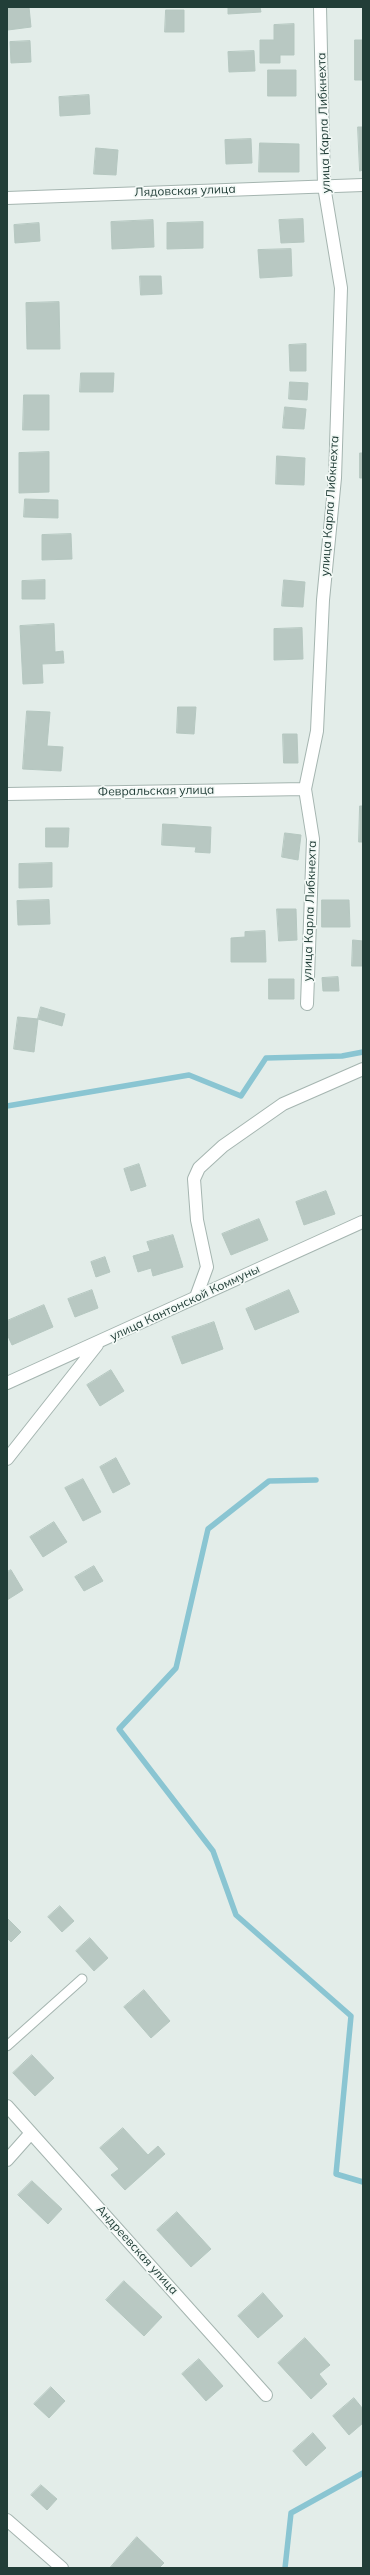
<!DOCTYPE html>
<html>
<head>
<meta charset="utf-8">
<style>
	body { margin:0 }
	#map { position:relative; width:370px; height:2575px; overflow:hidden; background:#e3ede9; font-family:Mulish,sans-serif }
	canvas { display:block }
	.frame { position:absolute; inset:0; border:8px solid #223e38; pointer-events:none }
</style>
</head>
<body>
<div id="map">
<canvas width="370" height="2575"></canvas>
<div class="frame"></div>
</div>
<script>
const ctx = document.querySelector('canvas').getContext('2d');
ctx.lineJoin = 'round';
function strokePath(path, color, width, dash) { ctx.strokeStyle = color; ctx.lineWidth = width; ctx.lineCap = dash ? 'butt' : 'round'; ctx.setLineDash(dash || []); ctx.stroke(path); }
function paint(path, color) { ctx.fillStyle = color; ctx.fill(path, 'evenodd'); }
function write(font, color, halo, rows, align = 'center') {
  ctx.font = font + ' Mulish,sans-serif'; ctx.lineWidth = 3.5; ctx.setLineDash([]); ctx.textBaseline = 'middle'; ctx.strokeStyle = halo; ctx.fillStyle = color; for (const [text, x, y, turn = 0] of rows) {
    ctx.save(); ctx.translate(x, y); ctx.rotate((+turn || 0) * Math.PI / 180); ctx.textAlign = isNaN(turn) ? turn : align; if (halo) ctx.strokeText(text, 0, 0); ctx.fillText(text, 0, 0); ctx.restore();
  }
}
strokePath(new Path2D(`
	M7 1106 189 1075 241 1096 266 1058 342 1056 363 1052
	M316 1480 269 1481 208 1529 176 1668 119 1729 213 1851 236 1915 351 2016 336 2174 363 2182
	M285 2568 291 2513 363 2473`), '#8ac5d2', 5.5);
const building = new Path2D(`
	M7 7H29L31 27 8 30Z
	M217 7H260L261 12 228 14V7Z
	M166 10H184V32H165Z
	M294 24V55H280V63H260V40H274V25Z
	M355 40H363V80H355Z
	M30 41 31 62 11 63 10 42Z
	M254 51 255 71 229 72 228 52Z
	M268 70H296V96H268Z
	M89 95 90 114 60 116 59 97Z
	M358 127H363V170L360 171Z
	M251 139 252 163 226 164 225 140Z
	M260 143 299 144V172H259Z
	M96 148 118 150 116 175 94 174Z
	M303 219 304 242 281 243 279 220Z
	M153 220 154 247 112 249 111 222Z
	M203 222V248L167 249V223Z
	M39 223 40 241 15 243 14 225Z
	M291 249 292 276 260 278 258 250Z
	M140 276H161L162 294 141 295Z
	M59 302 60 349H27L26 303Z
	M306 344V371H290L289 345Z
	M81 373H114L113 392H80Z
	M290 382 308 383 307 400 289 399Z
	M24 395H49V430H23Z
	M285 407 306 409 304 429 283 428Z
	M49 452V492L19 493V453Z
	M360 453H363V478H360Z
	M277 456 305 458 304 485 276 484Z
	M25 499 58 500V518L24 517Z
	M71 534 72 559 42 560V535Z
	M45 580V599H22V581Z
	M284 580 305 582 303 607 282 606Z
	M54 624 55 652 63 651 64 663 42 664 43 683 23 684 20 626Z
	M302 628 303 659 274 660V629Z
	M178 707H196L194 734 177 733Z
	M27 711 50 712 47 746 63 747 61 771 23 769Z
	M283 734H297L298 763H284Z
	M360 806H363V842H359Z
	M163 824 211 827 210 853 195 852 196 847 162 845Z
	M46 828H69L68 847H46Z
	M285 833 301 835 298 860 282 857Z
	M52 863V887L19 888V864Z
	M49 900 50 924 18 925 17 901Z
	M322 900H349L350 927H322Z
	M277 909H296L297 940 279 941Z
	M265 931 266 962H231V938L245 937V932Z
	M353 940 363 941V966H352Z
	M338 977 339 991H323L322 978Z
	M269 979H294V999H269Z
	M41 1007 65 1014 62 1026 38 1019Z
	M18 1017 38 1019 34 1052 14 1049Z
	M139 1164 146 1186 131 1191 124 1169Z
	M326 1191 335 1214 304 1225 296 1202Z
	M259 1219 268 1240 231 1255 222 1234Z
	M173 1235 183 1267 153 1276 151 1268 138 1272 133 1256 150 1251 147 1242Z
	M105 1257 110 1272 96 1277 91 1262Z
	M92 1290 98 1308 75 1317 68 1299Z
	M289 1290 299 1312 255 1330 246 1309Z
	M44 1305 53 1327 12 1345 7 1334V1321Z
	M214 1322 223 1349 182 1364 172 1337Z
	M111 1370 124 1391 100 1406 87 1385Z
	M116 1458 130 1484 113 1493 100 1467Z
	M83 1479 101 1512 83 1521 65 1488Z
	M54 1522 67 1542 43 1557 30 1537Z
	M94 1566 103 1581 84 1591 75 1577Z
	M11 1570 23 1590 7 1600V1572Z
	M60 1906 74 1921 62 1932 48 1917Z
	M7 1918 21 1932 11 1942 7 1938Z
	M90 1938 108 1958 94 1971 76 1951Z
	M144 1990 170 2021 151 2038 124 2007Z
	M32 2055 54 2078 35 2096 13 2073Z
	M123 2128 148 2155 158 2146 165 2154 125 2190 111 2175 119 2169 100 2148Z
	M32 2181 62 2209 48 2224 18 2195Z
	M177 2212 211 2249 191 2267 157 2230Z
	M124 2281 162 2317 144 2336 106 2300Z
	M263 2293 283 2316 258 2338 238 2316Z
	M305 2338 330 2365 319 2374 327 2384 311 2399 278 2363Z
	M199 2359 223 2386 206 2401 182 2374Z
	M51 2387 65 2401 49 2418 34 2404Z
	M354 2398 363 2409V2423L349 2435 333 2416Z
	M313 2433 326 2448 306 2466 293 2451Z
	M41 2485 57 2499 47 2510 31 2495Z
	M137 2537 164 2563 159 2568H110Z`);
paint(building, '#b8c8c2');
strokePath(building, '#b5c7c0', 1);
const service = new Path2D(`
	M7 2046 82 1979`);
const minor = new Path2D(`
	M7 198 363 185
	M7 794 305 789
	M307 1004 313 839 305 789 317 731 323 600 335 478 341 288 324 186 320 7
	M196 1297 207 1267 197 1220 194 1179 199 1168 223 1146 283 1104 363 1069
	M7 1383 362 1222
	M7 1459 97 1345
	M7 2106 266 2395
	M7 2160 31 2133
	M7 2520 62 2568`);
strokePath(service, '#a5b5b0', 11);
strokePath(minor, '#a5b5b0', 14);
strokePath(service, '#fff', 9);
strokePath(minor, '#fff', 12);
write('12px', '#223e38', '#f3f9f6', [
	["улица Карла Либкнехта",324,123,-92],
	["Лядовская улица",185,191,-2],
	["улица Карла Либкнехта",330,506,-86],
	["Февральская улица",156,791,-1],
	["улица Карла Либкнехта",310,911,-88],
	["улица Кантонской Коммуны",185,1303,-25],
	["Андреевская улица",137,2250,48]
]);
</script>
</body>
</html>
